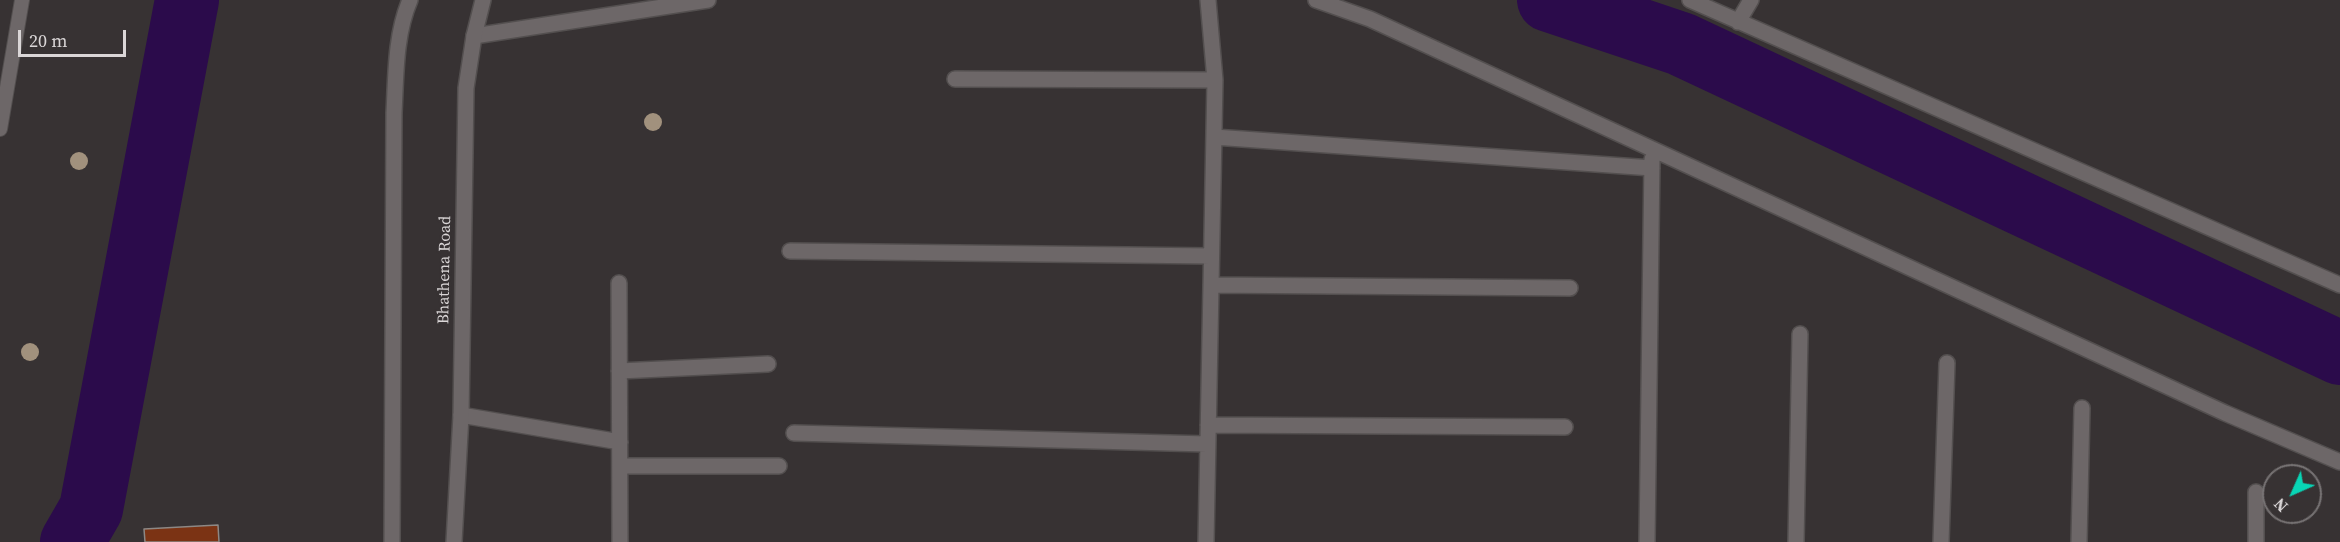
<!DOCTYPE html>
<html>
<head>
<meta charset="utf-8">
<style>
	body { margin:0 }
	#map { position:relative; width:2340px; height:542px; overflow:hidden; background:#373233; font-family:"Source Serif 4",serif }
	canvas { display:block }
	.north { position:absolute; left:2262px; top:464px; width:60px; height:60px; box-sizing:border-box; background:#373233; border:2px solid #787475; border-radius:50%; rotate:225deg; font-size:16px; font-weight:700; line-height:24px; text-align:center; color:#dad6d7 }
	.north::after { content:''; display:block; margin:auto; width:21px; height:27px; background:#08d5b5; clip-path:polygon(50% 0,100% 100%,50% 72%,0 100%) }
	.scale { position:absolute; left:18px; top:30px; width:108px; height:27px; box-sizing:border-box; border:3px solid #dad6d7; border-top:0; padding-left:8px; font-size:18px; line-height:21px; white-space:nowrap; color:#dad6d7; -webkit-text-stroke:4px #373233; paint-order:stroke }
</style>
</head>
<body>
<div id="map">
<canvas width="2340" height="542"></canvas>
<div class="north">N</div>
<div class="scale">20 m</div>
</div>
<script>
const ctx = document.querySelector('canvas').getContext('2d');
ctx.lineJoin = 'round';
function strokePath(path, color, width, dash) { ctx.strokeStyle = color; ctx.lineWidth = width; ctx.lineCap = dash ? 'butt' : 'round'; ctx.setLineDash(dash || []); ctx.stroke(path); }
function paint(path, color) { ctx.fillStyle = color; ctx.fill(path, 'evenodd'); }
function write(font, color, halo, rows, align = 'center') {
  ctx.font = font + ' "Source Serif 4",serif'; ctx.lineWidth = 4.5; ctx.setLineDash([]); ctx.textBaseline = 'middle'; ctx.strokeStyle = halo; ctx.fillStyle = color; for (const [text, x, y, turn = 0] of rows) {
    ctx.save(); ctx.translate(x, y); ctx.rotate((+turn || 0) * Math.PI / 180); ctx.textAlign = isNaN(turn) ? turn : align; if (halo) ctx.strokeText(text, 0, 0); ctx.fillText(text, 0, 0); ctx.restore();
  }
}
strokePath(new Path2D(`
	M1549 0 1681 44 2340 353
	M72 542 91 509 187 0`), '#2b0b4b', 64);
const building = new Path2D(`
	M218 525 219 542H145L144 529Z`);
paint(building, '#7b3314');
strokePath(building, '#8d8885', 1.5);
const service = new Path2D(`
	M0 129 22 0`);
const minor = new Path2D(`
	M1316 0 1370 19 2225 413 2340 462
	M1690 0 2340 285
	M1738 22 1751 0
	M474 36 708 0
	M955 79 1215 80
	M1214 137 1652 168
	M790 251 1211 256
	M619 283 620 542
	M1211 285 1570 288
	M619 371 768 364
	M461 415 620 442
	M1208 425 1565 427
	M794 433 1207 444
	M620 466H779
	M2256 492V542
	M1206 542 1215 80 1208 0
	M1647 542 1652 159
	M1796 542 1800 334
	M1941 542 1947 363
	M2079 542 2082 408`);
const tertiary = new Path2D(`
	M392 542 394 113C396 76 395 35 410 0
	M454 542 461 415 466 88 474 36 483 0`);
strokePath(service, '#534f4f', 16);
strokePath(minor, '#534f4f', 18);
strokePath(tertiary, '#534f4f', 18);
strokePath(service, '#6d6768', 14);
strokePath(minor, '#6d6768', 15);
strokePath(tertiary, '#6d6768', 15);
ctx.fillStyle = '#a1917d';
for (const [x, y] of [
	[653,122],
	[79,161],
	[30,352]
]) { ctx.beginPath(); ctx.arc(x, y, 9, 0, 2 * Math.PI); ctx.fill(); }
write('16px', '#dad6d7', '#373233', [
	["Bhathena Road",445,270,-89]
]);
</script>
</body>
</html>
